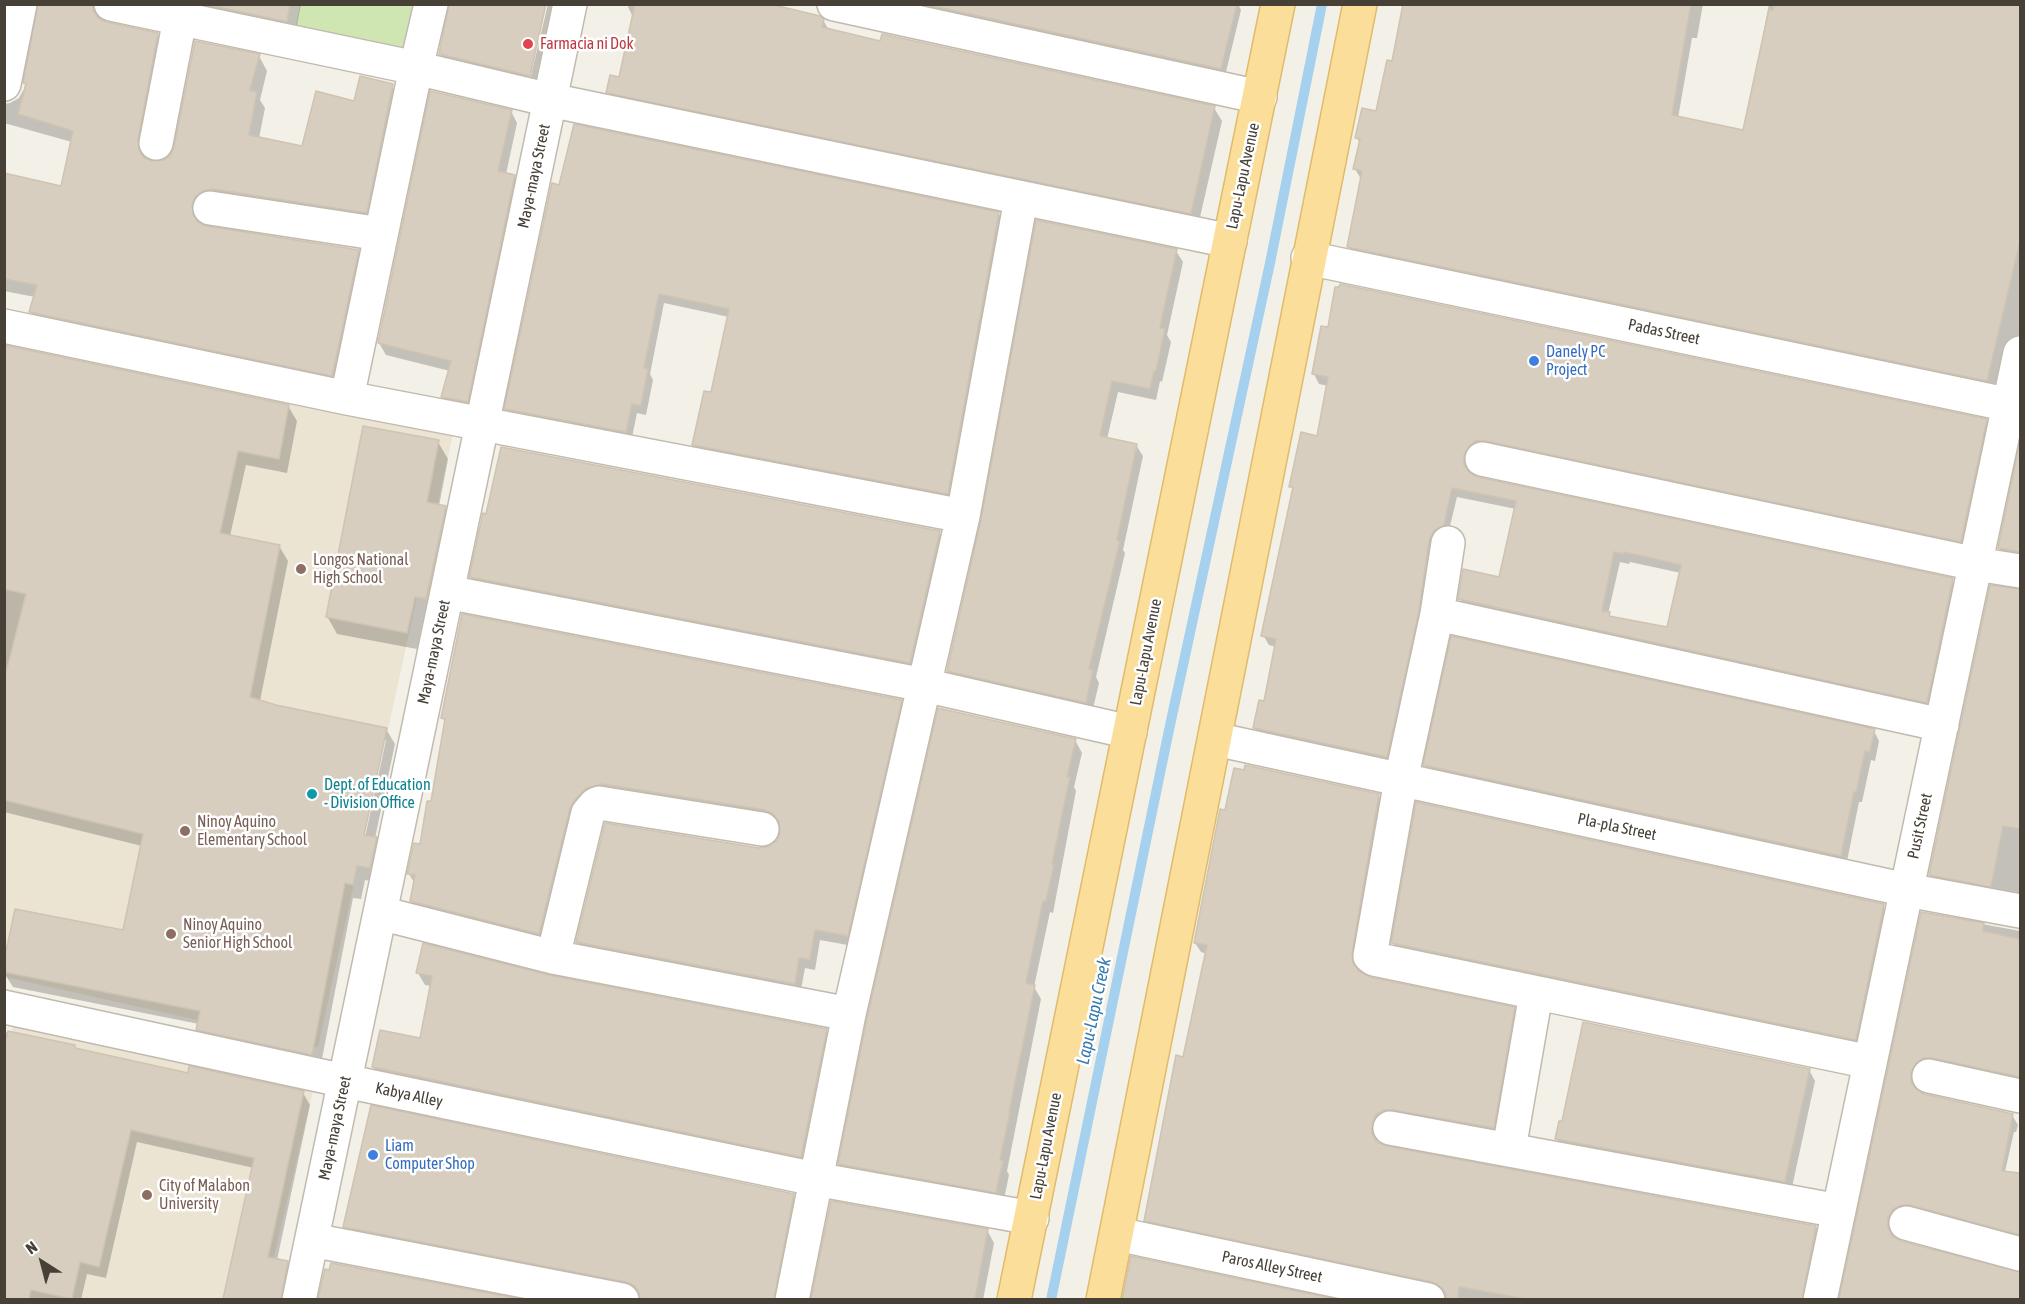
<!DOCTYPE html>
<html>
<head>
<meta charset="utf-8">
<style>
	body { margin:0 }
	#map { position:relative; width:2025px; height:1304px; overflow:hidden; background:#f3f0e8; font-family:"Asap Condensed",sans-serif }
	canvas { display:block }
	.frame { position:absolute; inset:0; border:6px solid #464037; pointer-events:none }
	.north { position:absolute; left:12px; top:1232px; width:60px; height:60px; -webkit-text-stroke:4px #fff; paint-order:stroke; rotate:324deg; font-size:16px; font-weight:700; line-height:24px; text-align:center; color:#464037 }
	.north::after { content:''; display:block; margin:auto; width:21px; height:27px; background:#464037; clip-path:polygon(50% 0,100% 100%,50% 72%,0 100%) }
</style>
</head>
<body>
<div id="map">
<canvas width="2025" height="1304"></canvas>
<div class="frame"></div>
<div class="north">N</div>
</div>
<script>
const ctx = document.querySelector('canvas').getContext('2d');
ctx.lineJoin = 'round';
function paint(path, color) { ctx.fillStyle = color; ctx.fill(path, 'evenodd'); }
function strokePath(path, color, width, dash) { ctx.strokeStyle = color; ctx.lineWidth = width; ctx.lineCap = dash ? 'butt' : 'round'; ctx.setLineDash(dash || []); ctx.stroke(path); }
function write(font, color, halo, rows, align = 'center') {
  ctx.font = font + ' "Asap Condensed",sans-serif'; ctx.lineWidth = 5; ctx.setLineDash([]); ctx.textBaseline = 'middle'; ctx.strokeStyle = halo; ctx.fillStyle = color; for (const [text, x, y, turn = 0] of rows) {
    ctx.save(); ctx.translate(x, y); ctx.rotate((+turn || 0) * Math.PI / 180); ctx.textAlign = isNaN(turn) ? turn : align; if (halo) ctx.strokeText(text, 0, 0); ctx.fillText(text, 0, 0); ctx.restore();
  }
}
paint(new Path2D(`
	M5 332 453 434 318 1047 5 977Z
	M14 1022 313 1091 264 1299 5 1300 4 1062Z`), '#ece4d2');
paint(new Path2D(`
	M300 5H425L413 59 294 34Z`), '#cfe6b2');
paint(new Path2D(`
	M40 4H108L101 15V21L157 34 166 49 145 156 146 160 152 163 163 162 171 157 259 56 267 71 260 100 265 108 259 138 303 147 355 103 392 86 401 101 375 227 203 212 199 220 200 225 206 228 358 251 367 266 341 390 39 327 31 312 35 297 4 291V175L62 188 72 142 4 123V104L10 103 19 98 24 89Z
	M145 4H301L295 36Z
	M545 4 526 83 529 84 548 4H558L538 90 449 69 440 54Z
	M629 4H764L823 20 836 42 815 137 829 140 834 149 615 104 608 92 620 79 633 17 628 7Z
	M899 4H1238L1241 10 1225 76Z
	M1405 4H1703L1697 38H1692L1678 118 1745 132 1765 37 1763 35 1769 4H2020V345L2000 392 1355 257 1349 247 1361 179 1355 169 1360 144 1357 138 1377 113 1393 62Z
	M1214 108 1222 121 1198 226 868 158 860 145Z
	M511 111 517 123 506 174 514 176 521 188 474 413 450 408 443 397 450 371 386 355 379 343Z
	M553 185 999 214 1004 224 953 503 699 455 694 445 712 394 729 317 664 303 650 374 653 380 646 415 637 413 631 442 512 419 506 409Z
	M1176 251 1183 262 1167 335 1171 342 1162 382 1160 381 1156 400 1118 392 1107 439 1136 445 1143 456 1123 550 1125 553 1096 677 1099 683 1092 713 955 682 948 671Z
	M4 347 288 406 297 421 287 473 246 465 230 536 279 546 288 561 260 701 276 706 386 729 395 744 375 838 384 853 378 882 365 880 361 899 353 898 320 1069 206 1044 198 1029 199 1024 13 987 4 973V969L124 932 142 846 4 812ZM383 740H386L364 842H361Z
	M1314 374 1986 421 1992 431 1966 551 1469 465V475L1478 479 1952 580 1958 590 1932 712 1466 609 1460 599 1500 578 1516 509 1457 497 1392 767 1261 738 1255 728 1265 703 1276 647 1269 645 1263 635 1294 492 1291 486 1318 437 1328 386 1319 384ZM1620 562 1629 564 1630 562 1681 573 1669 629 1611 617 1608 614Z
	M438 442 448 459 439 506 445 507 455 524 436 615 425 613 417 649 337 634 327 616Z
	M2020 449V561L2005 558 1999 548Z
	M939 532 945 542 916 673 477 587 471 577Z
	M2017 591H2020V900L1936 885 1931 875Z
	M901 701 907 712 853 946 820 940 815 970 805 968 800 995 584 953 577 942 759 849 770 848 778 841 782 833 781 825 772 821 592 799 545 944 418 912 411 901 415 884 409 874 421 845 433 803 445 722 443 718Z
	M1874 731 1879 741 1875 761 1871 760 1862 802H1859L1846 866 1431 775 1425 765Z
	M1075 740 1082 753 1074 787 1076 791 1053 913 1050 912 1034 987 1041 999 1007 1171 1009 1175 1003 1204 847 1176 840 1164Z
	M1378 795 1384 805 1356 964 1357 972 1370 979 1514 1009 1519 1019 1499 1137 1377 1135V1143L1386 1148 1816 1227 1821 1237 1808 1300H1448L1447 1296 1439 1291 1151 1230 1146 1220 1184 1059 1207 954 1201 952 1195 943Z
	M1883 906 1890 917 1862 1051 1399 955 1393 943Z
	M1922 913 2020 931V1085L1915 1083 1916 1091 1924 1096 2012 1115 2018 1125 2016 1132H2014L1994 1220 2020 1227V1242L1893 1229V1238L1900 1242 2015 1274 2020 1273V1300H1841Z
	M418 973 549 977 826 1030 833 1042 808 1168 380 1079 373 1067 421 1040 431 986 425 985Z
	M4 1032 74 1047 76 1050 189 1075 303 1093 310 1105 277 1260 287 1262 294 1275 289 1300H224L254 1168 137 1142 106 1278 87 1274 81 1300H4Z
	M1809 1070 1815 1081 1791 1192 1563 1150 1557 1139Z
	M793 1195 800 1207 782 1300H641V1297L634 1294 352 1239 345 1227Z
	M832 1203 987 1230 994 1243 983 1300H813Z
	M1132 1258 1328 1300H1124Z
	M332 1264 513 1300H320L326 1271 330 1272Z`), '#0003');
strokePath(new Path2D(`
	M1051 1300 1169 730 1270 263 1322 4`), '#a6d1ee', 10);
const building = new Path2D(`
	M38 4H93V10L98 18 107 22 158 33 138 140 139 150 143 157 152 161 163 160 170 156 174 147 195 41 260 54 250 90 257 92 249 135 302 146 316 91 354 101 360 76 393 84 367 213 213 189 203 191 195 197 192 205 193 215 198 222 207 226 359 250 332 376 29 312 37 285 4 279V173L61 186 73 131 18 114 26 84 23 83Z
	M205 4H290L287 22Z
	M449 4H546L530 76 439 54Z
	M635 4H770L820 16 824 19 822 27 880 41 882 34 1215 106 1191 214 606 93 610 75 619 77Z
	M924 4H1237L1221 69Z
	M1403 4H1691L1672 115 1743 130 1769 9 1773 10 1774 4H2020V242L1987 381 1347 247 1362 171 1353 169 1360 139 1355 138 1362 108 1376 111 1387 60 1392 61Z
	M430 91 512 110 498 171 515 175 468 402 441 397 451 361 378 343Z
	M574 124 999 212 948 494 692 445 704 391 711 392 729 309 659 294 644 368 648 369 641 406 632 404 626 432 504 409 552 183 559 185Z
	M1036 220 1177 249 1160 328 1165 329 1156 371H1154L1150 389 1112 381 1100 436 1137 444 1117 540 1120 541 1089 669 1093 670 1086 703 947 671 981 519Z
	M1340 284 1987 419 1961 542 1486 441H1476L1469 446 1464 455V465L1470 473 1478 477 1953 578 1927 703 1458 599 1463 569 1499 577 1516 501 1452 488 1444 525 1434 531 1429 540 1419 611 1387 757 1253 728 1259 700 1264 701 1276 639 1261 636 1293 487H1289L1301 432 1317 436 1328 377 1312 374 1321 326 1328 327 1335 287H1339ZM1614 552 1624 554V552L1681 565 1667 627 1609 616 1610 612 1602 611Z
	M4 345 289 405 279 459 238 451 220 533 280 545 250 697 276 705 387 728 364 835 377 837 370 868 357 866 353 885 345 883 312 1055 196 1030 200 1011 4 972V961L15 909 123 930 143 834 4 800V680L26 594 4 589Z
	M363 426 439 440 427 502 446 506 426 599 415 597 407 633 326 617Z
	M2020 441V552L1998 548Z
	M501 447 940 531 910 663 469 577 483 513 486 514Z
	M1990 585 2020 589V829L2003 826 1991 887 1929 875Z
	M462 614 902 700 848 936 815 930 810 960 799 958 795 984 576 942 605 823 759 848 769 846 777 840 780 833 779 822 773 814 765 810 602 784 586 788 574 801 570 808 539 934 410 901 415 875 407 874 414 843 420 844 427 801H431L445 719 441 718Z
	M1451 636 1875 729 1870 752 1865 751 1856 793 1854 792 1841 856 1423 765Z
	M938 708 1076 739 1067 777H1070L1052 864 1054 865 1046 901H1043L1026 983 1035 985 1009 1113H1010L1000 1160 1003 1161 996 1193 838 1164 867 1018Z
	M1245 765 1379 794 1352 953 1353 963 1359 971 1370 977 1515 1007 1494 1128 1393 1110H1384L1376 1115 1372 1124V1134L1377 1142 1387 1146 1816 1226 1802 1299H1526L1459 1287 1458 1299H1446V1294L1441 1287 1432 1282 1144 1221 1176 1055 1183 1057 1207 945 1194 943 1220 809 1225 810 1234 768 1244 770Z
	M1416 802 1884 904 1856 1040 1391 943Z
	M1921 912 1984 923 1983 931 2020 939V1077L1932 1058H1923L1916 1063 1911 1073V1082L1916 1089 1924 1094 2013 1114 2002 1171 2020 1173V1235L1910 1205H1902L1893 1209 1888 1218V1227L1892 1236 1901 1241 2020 1272V1299H1839Z
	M423 943 549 975 827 1029 801 1157 372 1067 380 1030 420 1038 432 976 416 973Z
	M1583 1022 1810 1069 1785 1182 1555 1139 1559 1121H1562Z
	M8 1031 75 1045V1048L188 1073 189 1066 304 1091 268 1257 288 1261 281 1299H223L254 1158 131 1130 99 1267 80 1262 72 1299 31 1290 29 1299H4V1047Z
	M371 1105 794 1194 774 1299H640L639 1293 635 1286 626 1282 343 1227Z
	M831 1201 988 1229 975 1299H811Z
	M1131 1256 1335 1299H1122Z
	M331 1263 521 1299H318L325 1269 329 1270Z`);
paint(building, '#d7cec0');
strokePath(building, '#cfc3b1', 1.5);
const minor = new Path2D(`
	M111 4 416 68 550 100 1230 241
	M834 4 1260 97
	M4 84 20 4
	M156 143 180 19
	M210 208 381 234
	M1308 258 2020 407
	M4 326 347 398 963 516
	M347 398 416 68 431 4
	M1482 459 1976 564 2020 571
	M1448 543 1437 614 1401 780 1370 956 1374 959 1870 1062
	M447 592 924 685 1130 732
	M1437 614 1942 725
	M1215 739 1907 890 2020 911
	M380 913 553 957 849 1014
	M553 957 588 813 595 805 599 803 762 829
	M4 1007 345 1081 815 1179 1032 1218
	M1929 1076 2020 1096
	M1390 1128 1839 1211
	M1509 1149 1536 994
	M1906 1223 2020 1254
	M1117 1234 1428 1300
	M312 1240 622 1300
	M299 1300 570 4
	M792 1300 849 1014 963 516 1021 199
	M1820 1300 2020 353`);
const major = new Path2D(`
	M1014 1300 1278 4
	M1103 1300 1360 4`);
strokePath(minor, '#c1baae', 36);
strokePath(major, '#dfbb6a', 36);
strokePath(minor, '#fff', 33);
strokePath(major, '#fade9a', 33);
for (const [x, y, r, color] of [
	[528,44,6,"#e0444e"],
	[1534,361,6,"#3f7fe0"],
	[301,569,6,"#8d6e63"],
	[312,794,6,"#0f9aa8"],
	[185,831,6,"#8d6e63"],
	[171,934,6,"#8d6e63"],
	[373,1155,6,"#3f7fe0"],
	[147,1195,6,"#8d6e63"]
]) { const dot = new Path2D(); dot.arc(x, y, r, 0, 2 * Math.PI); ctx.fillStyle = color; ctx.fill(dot); strokePath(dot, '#fff', 2); }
write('16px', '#be3a42', '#fff', [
	["Farmacia ni Dok",540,44]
], 'left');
write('16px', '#464037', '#fff', [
	["Maya-maya Street",534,176,-78],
	["Lapu-Lapu Avenue",1243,176,-78],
	["Padas Street",1664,332,12],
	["Maya-maya Street",434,652,-78],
	["Lapu-Lapu Avenue",1146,652,-79],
	["Pusit Street",1920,826,-78],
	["Pla-pla Street",1617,827,12],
	["Kabya Alley",409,1095,12],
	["Maya-maya Street",335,1128,-78],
	["Lapu-Lapu Avenue",1046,1146,-79],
	["Paros Alley Street",1272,1267,12]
]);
write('16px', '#366cbe', '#fff', [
	["Danely PC",1546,352],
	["Project",1546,370],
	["Liam",385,1146],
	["Computer Shop",385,1164]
], 'left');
write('16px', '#785e54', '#fff', [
	["Longos National",313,560],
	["High School",313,578],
	["Ninoy Aquino",197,822],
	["Elementary School",197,840],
	["Ninoy Aquino",183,925],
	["Senior High School",183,943],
	["City of Malabon",159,1186],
	["University",159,1204]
], 'left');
write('16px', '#0d838f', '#fff', [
	["Dept. of Education",324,785],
	["- Division Office",324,803]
], 'left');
write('italic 18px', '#337baf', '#fff', [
	["Lapu-Lapu Creek",1094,1011,-78]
]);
</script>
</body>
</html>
